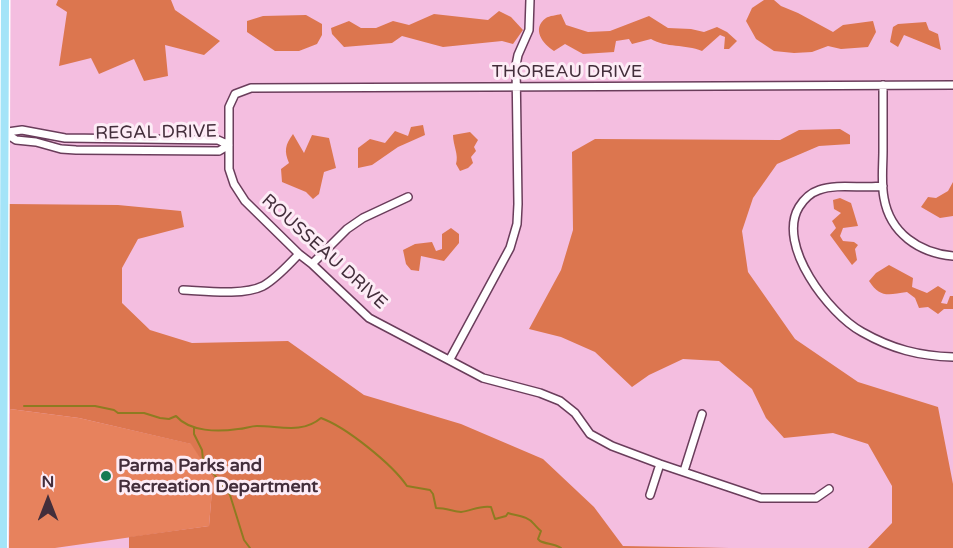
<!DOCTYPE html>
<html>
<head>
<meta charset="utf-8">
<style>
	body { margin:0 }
	#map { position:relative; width:953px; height:548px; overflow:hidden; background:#f4bee0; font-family:"Varela Round",sans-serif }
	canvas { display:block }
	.north { position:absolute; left:18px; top:470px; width:60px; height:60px; -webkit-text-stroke:4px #fdecf6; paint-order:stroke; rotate:0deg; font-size:16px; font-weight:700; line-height:24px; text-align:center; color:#432e3b }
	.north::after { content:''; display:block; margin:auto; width:21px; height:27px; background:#432e3b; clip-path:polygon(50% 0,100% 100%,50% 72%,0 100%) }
</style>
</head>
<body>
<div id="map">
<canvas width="953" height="548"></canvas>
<div class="north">N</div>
</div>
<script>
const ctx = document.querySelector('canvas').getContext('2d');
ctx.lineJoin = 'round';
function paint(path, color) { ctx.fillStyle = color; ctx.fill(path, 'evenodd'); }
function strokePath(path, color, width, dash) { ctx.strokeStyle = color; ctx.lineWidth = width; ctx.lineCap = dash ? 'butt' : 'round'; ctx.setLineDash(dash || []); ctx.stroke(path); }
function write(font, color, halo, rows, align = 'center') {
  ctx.font = font + ' "Varela Round",sans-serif'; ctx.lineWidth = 6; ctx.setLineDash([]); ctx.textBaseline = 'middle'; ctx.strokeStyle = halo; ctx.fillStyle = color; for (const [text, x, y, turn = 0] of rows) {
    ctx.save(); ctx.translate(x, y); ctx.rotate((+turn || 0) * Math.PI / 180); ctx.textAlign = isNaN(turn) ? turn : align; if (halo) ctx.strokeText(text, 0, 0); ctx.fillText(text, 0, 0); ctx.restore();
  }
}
paint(new Path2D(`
	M10 409 79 418 192 444 213 478 209 526 55 548H9Z`), '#e7825d');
paint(new Path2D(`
	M58 0H171L175 10 220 41 204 55 165 45 168 76 144 81 134 59 99 74 91 58 59 66 67 12 56 5Z
	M764 0H774L781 6 798 13 833 32 843 25 873 21 876 32 868 47 841 49 828 46 812 52 794 53 774 51 756 39 746 21 752 8Z
	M499 11 511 17 523 30 513 44 502 41 443 47 402 36 392 43 344 47 332 34 331 28 349 21 361 28H376L393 21 409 25 434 14 488 20Z
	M561 14 566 25 588 32 610 31 649 16 668 28 691 29 704 32 717 27 727 32 737 41 729 49H724L725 37 720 35 702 51C685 44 666 48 651 39L632 44 629 39 616 41 614 52 583 54 565 44 554 51C543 44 531 29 546 18 549 16 557 15 561 14Z
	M306 15 322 24V35L317 44 299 51H275L247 32V21L263 16Z
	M926 22 929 30 938 34 941 50 904 35 898 47 890 42 893 27 898 24Z
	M423 125 425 135 398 147 372 165 358 168V148L370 139 385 143 395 131 408 136 411 127Z
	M840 129 850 135V144L819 146 777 164 753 198 742 231 748 272 795 339 858 382 938 407 953 484V548H868L892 523V486L868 444 833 433 784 438 766 418 752 389 719 361 683 359 649 375 632 387 595 352 561 337 529 329 561 270 573 230 572 152 595 139 780 140 799 130Z
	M470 132 478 140 474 147 476 151 471 157 473 163 468 168 460 171 456 164C459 155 453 145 453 135Z
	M293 134 304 153 312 135 329 138 336 168 324 172 319 194 313 199 306 192 282 182 281 169 289 163C284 151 285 145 293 134Z
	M953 182V216L940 218 921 207 928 197 936 198 948 191Z
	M840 198 851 203 858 226 843 228 840 236 843 241 854 242 858 245 855 249 857 260 852 265 830 235 836 228 832 221 841 213 834 209 833 200Z
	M9 204 118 205 181 211 184 227 138 239 122 268V303L150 330 192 343 288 341 364 395 461 424 543 459 594 507 623 546 729 548H129V537L209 526 213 478 191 444 79 418 10 409Z
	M451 228 459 234V243L444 261 421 256 419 271 411 270 406 264 403 250 415 244 432 242 436 251 442 249V234Z
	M889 265 913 278 912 287 927 293 938 286 946 291 941 303 947 304 950 296H953V309H944L938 314 928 307 919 308 915 298 907 292C888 295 880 298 869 281L876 273Z`), '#dc764f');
strokePath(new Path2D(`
	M24 406H95L114 410 118 413H144L160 418 169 419 176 416C190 432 218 432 238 429 245 429 250 426 257 426 280 426 302 434 321 418 346 427 392 464 407 486L430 490 433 494 436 508C447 508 454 512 461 512 471 511 480 505 491 507L495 519 506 516 508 513C517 516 528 516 534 524 536 526 538 529 541 531L538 539 540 541C546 544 555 544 561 548
	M194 428V434L202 450 203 460 230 495 244 540 250 548`), '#8e7b21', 2);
const minor = new Path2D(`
	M883 85C883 107 883 129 883 151 883 166 881 183 884 198 890 233 919 253 953 256
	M0 133 22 130 65 138 218 140 229 145
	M5 133 16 140 36 142 61 149 76 150 219 151 229 145
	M883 186C863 189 838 183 819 190 810 193 804 199 799 207 776 245 829 314 862 332 892 349 919 356 953 357
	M312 264 347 229 363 218 408 197
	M183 290C205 291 243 296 263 286 277 278 288 265 299 254
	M450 359 510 248 517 224 518 204 516 65 518 55 529 30 530 0
	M684 471 702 414
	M829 489 816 498H761L660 464 612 446 590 434 575 413 560 401 540 393 483 378 369 318 312 264 299 254 245 201 234 184 229 169V107L235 94 251 88 953 85
	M650 495 660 464`);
const major = new Path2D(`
	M3 548 5 0`);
strokePath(minor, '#6a3d5b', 10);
strokePath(major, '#fff', 11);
strokePath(minor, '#fff', 7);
strokePath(major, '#a4e4f8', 8);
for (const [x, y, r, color] of [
	[106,476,6,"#177b53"]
]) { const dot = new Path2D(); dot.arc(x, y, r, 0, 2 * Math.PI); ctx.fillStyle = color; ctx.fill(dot); strokePath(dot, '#fdecf6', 2); }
write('18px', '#432e3b', '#fdecf6', [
	["THOREAU DRIVE",567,72],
	["REGAL DRIVE",156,133,-1],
	["ROUSSEAU DRIVE",324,252,42]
]);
write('bold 18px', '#432e3b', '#fdecf6', [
	["Parma Parks and",118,466],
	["Recreation Department",118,487]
], 'left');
</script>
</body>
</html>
